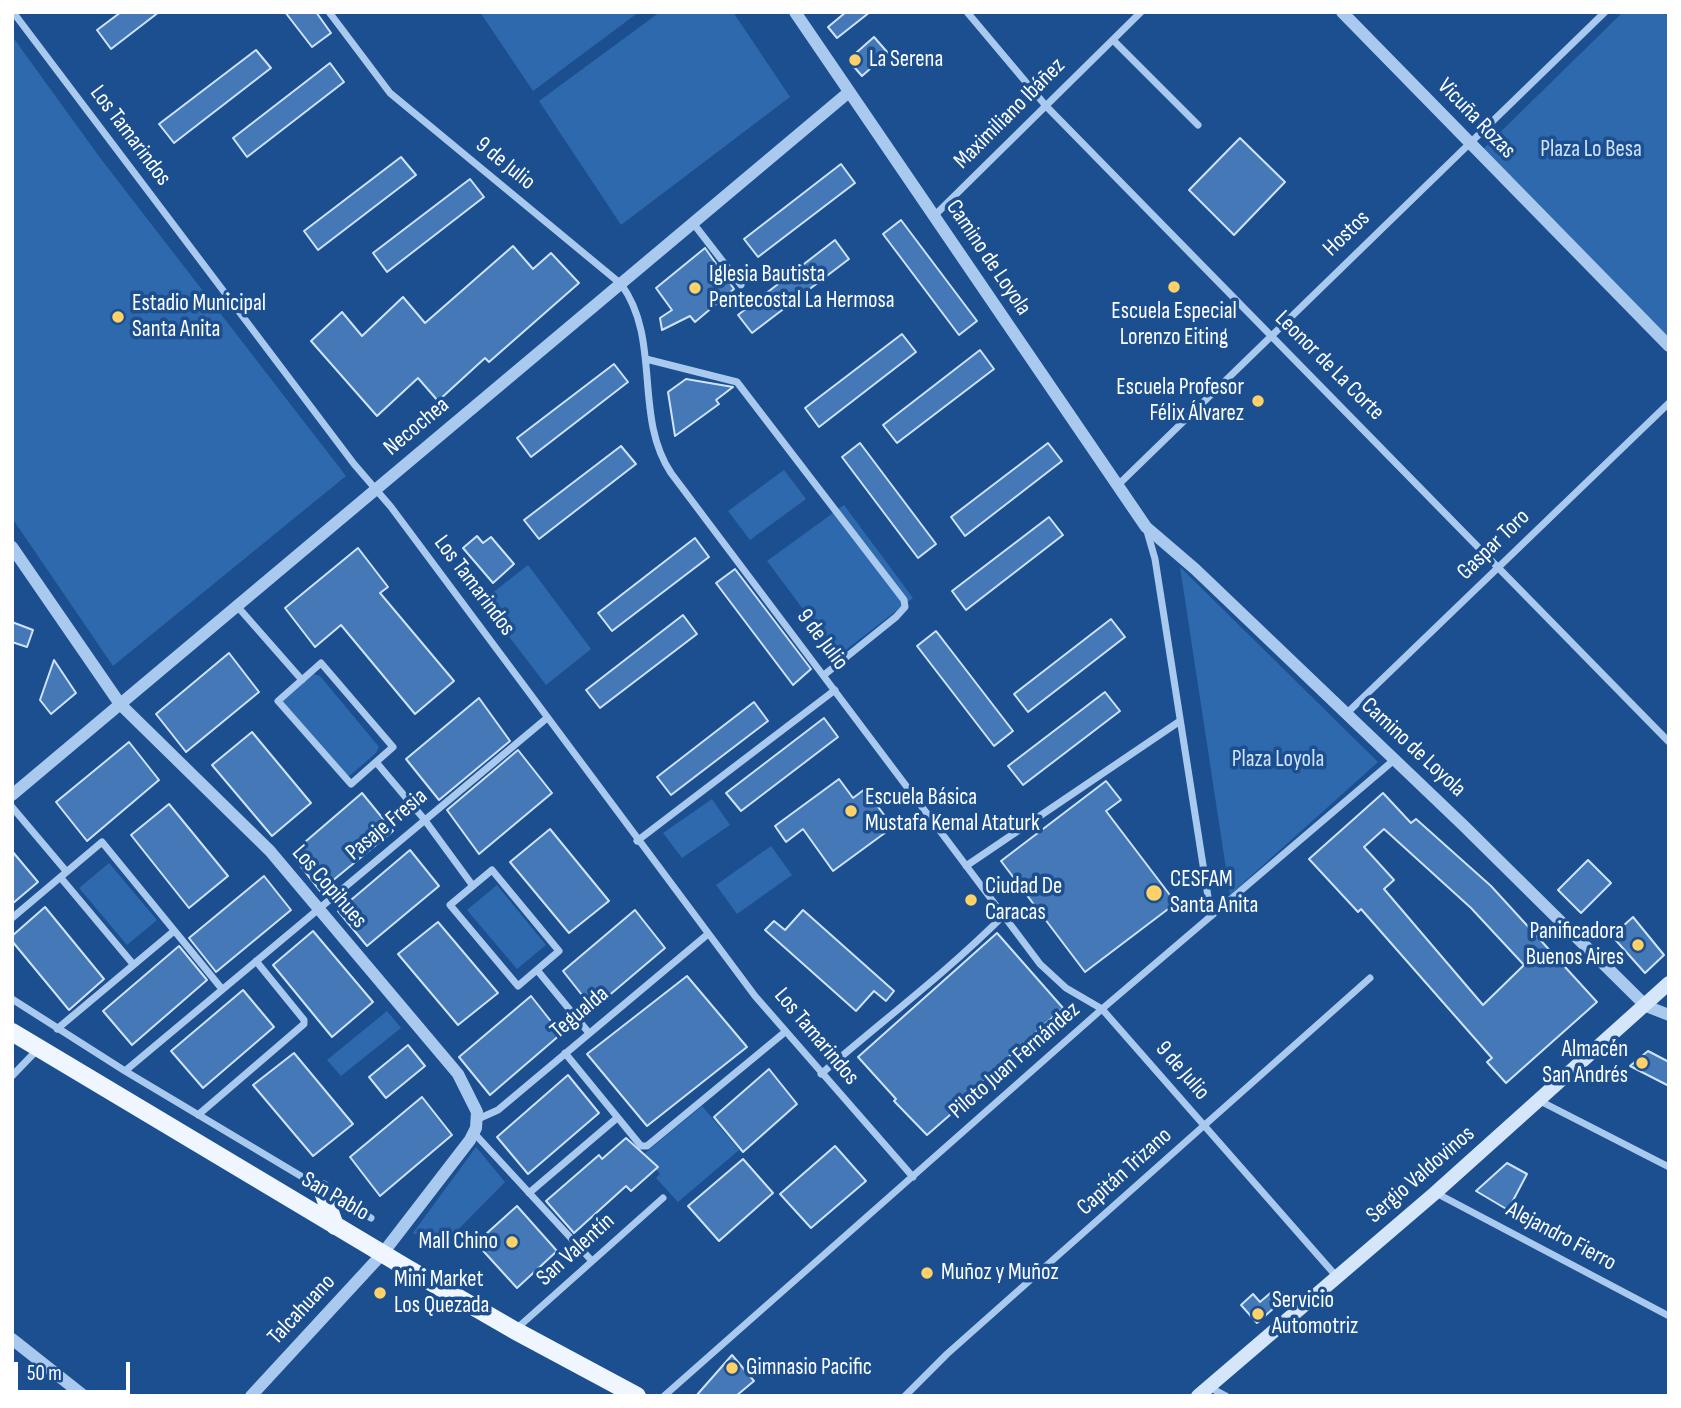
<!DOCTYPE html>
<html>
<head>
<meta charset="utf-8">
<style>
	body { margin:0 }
	#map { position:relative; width:1681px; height:1408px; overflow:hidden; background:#1b4f8f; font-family:"Sofia Sans Condensed",sans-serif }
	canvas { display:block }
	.frame { position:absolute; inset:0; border:14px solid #fff; pointer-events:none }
	.scale { position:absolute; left:14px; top:1362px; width:116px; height:32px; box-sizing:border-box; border:4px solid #fff; border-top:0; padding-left:9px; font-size:21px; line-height:24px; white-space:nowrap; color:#fff; -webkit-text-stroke:5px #1b4f8f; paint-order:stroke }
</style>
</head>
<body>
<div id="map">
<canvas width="1681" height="1408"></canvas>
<div class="frame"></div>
<div class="scale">50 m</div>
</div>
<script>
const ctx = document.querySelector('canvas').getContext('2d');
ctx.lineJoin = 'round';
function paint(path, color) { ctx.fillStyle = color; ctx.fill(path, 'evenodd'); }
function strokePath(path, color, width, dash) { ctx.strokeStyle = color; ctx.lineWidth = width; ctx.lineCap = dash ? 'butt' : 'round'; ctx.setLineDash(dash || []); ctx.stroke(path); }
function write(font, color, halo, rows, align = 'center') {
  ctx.font = font + ' "Sofia Sans Condensed",sans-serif'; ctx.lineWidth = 7; ctx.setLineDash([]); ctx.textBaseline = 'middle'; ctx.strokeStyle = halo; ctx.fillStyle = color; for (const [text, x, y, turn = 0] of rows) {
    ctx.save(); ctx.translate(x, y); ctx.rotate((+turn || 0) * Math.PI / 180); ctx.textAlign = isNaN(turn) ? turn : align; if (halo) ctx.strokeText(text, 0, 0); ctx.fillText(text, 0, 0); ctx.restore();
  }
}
paint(new Path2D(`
	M480 12H639L533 91Z
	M660 12H733L790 97 621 225 539 101Z
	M1623 12H1669V338L1482 150Z
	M12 36 101 159 346 476 113 666 12 518Z
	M784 470 806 499 750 540 728 511Z
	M844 505 913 598 838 656 767 561Z
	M528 565 591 649 546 685 482 601Z
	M1180 567 1378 762 1230 895Z
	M313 674 320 676 379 747 376 753 347 778 341 777 281 707V700Z
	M712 799 730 825 682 858 663 833Z
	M771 846 792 875 737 914 716 885Z
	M109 863 157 920 127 945 79 888Z
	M497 885 546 945 517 969 467 910Z
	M387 1011 401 1028 341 1076 327 1060Z
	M702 1106 739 1150 678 1202 656 1178 660 1174 644 1154Z
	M476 1147 505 1182 439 1249 413 1233Z`), '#2e69ad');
const building = new Path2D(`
	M121 12H159L111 49 97 30Z
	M285 12H316L331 33 312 47Z
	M846 12H870L837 38 828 27Z
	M874 37 888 53 862 76 848 60Z
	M256 50 271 68 174 143 159 124Z
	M330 63 344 82 247 157 233 138Z
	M1240 138 1285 182 1234 235 1189 190Z
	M401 157 416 175 318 250 304 231Z
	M841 164 855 183 758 257 744 239Z
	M470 179 484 197 387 272 373 253Z
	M901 220 977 321 959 335 883 234Z
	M835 240 849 259 752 333 738 315Z
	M513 246 533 269 551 253 579 283 489 362 485 358 438 401 418 378 377 416 311 341 342 312 362 336 403 297 425 323Z
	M705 248 734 289 695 322 690 316 662 330 660 318 672 310 656 288Z
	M902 334 916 352 819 427 805 408Z
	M980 350 994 369 897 443 883 425Z
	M614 364 628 382 531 457 517 438Z
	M686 379 733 387 716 400 719 404 675 436 668 392Z
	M860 443 936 544 918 558 842 457Z
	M1048 443 1062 461 965 536 951 517Z
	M621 446 636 464 539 539 524 520Z
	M1049 517 1063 535 966 610 952 591Z
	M477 536 483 543 491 537 514 564 493 583 463 548Z
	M695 538 709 557 612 631 598 613Z
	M358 548 388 587 380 593 454 681 415 714 341 625 315 647 285 608Z
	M735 569 811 669 793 685 716 583Z
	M683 615 697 634 600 708 586 690Z
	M1111 619 1125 637 1028 712 1014 694Z
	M12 622 33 630 27 647 12 642Z
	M936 631 1013 731 994 746 917 646Z
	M229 653 259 692 186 752 156 714Z
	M54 660 76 693 51 714 40 700Z
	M1105 692 1120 711 1023 785 1008 766Z
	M479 698 510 741 439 800 406 759Z
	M754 702 768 721 671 795 657 777Z
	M824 718 838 737 741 811 726 793Z
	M252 732 311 803 272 836 212 765Z
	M129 742 159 780 87 841 56 802Z
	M518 750 552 793 479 854 447 810Z
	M839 779 853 798 865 789 893 827 833 871 803 829 786 842 775 826Z
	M1106 781 1121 800 1106 811 1176 903 1085 972 1001 861Z
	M362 793 393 831 320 891 291 854Z
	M1383 793 1411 823 1416 819 1491 886 1597 1002 1506 1083 1487 1062 1492 1058 1361 909 1358 912 1309 859ZM1384 829 1471 908 1524 965 1483 1005 1384 889 1394 880 1364 847Z
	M169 804 228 876 189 908 131 835Z
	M550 829 609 901 569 933 510 862Z
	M410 850 439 886 367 946 338 911Z
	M12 851 38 882 12 904Z
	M1588 860 1611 883 1581 913 1558 890Z
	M264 876 291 910 216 972 189 938Z
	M45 907 104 979 69 1010 12 941V936Z
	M635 910 665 948 593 1009 563 971Z
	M803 910 894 991 886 1001 874 991 856 1011 765 930 774 921 785 930Z
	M1633 917 1664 955 1645 973 1612 936Z
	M438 922 498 993 458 1025 398 954Z
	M313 931 373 1002 332 1037 273 965Z
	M997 933 1063 1008 1001 1064 980 1084 982 1087 927 1135 894 1101 896 1099 858 1057Z
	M179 946 207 980 132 1045 103 1011Z
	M687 976 747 1047 647 1126 587 1054Z
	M243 990 274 1027 203 1088 171 1051Z
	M531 996 561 1034 490 1095 459 1057Z
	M408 1045 425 1066 386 1098 369 1077Z
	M1648 1051 1669 1062V1086L1630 1066Z
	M294 1053 353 1124 313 1156 253 1085Z
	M769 1069 797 1104 743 1152 714 1117Z
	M568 1075 599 1113 528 1174 497 1137Z
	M422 1097 452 1135 380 1196 350 1157Z
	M626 1138 658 1167 631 1191 626 1186 574 1233 546 1201 599 1155 602 1159Z
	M835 1146 866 1181 811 1228 780 1194Z
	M743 1159 773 1193 719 1241 688 1206Z
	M1507 1163 1527 1174 1508 1210 1476 1191Z
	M517 1206 557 1251 517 1288 476 1243Z
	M1275 1289 1284 1299 1257 1323 1241 1305 1253 1294 1260 1302Z
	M732 1355 754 1381 736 1396H696Z`);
paint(building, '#4478b7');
strokePath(building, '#cfe3fa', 2);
strokePath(new Path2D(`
	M13 12 354 464 391 507 755 996 913 1177
	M329 12 390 93 621 284C662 340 633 416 671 473L1040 964 1066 988 1102 1009 1337 1277
	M967 12 1046 106 1669 742
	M1113 40 1198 125
	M934 216 1141 12
	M693 223 741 285
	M646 359 737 382 904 600 905 607 896 617 824 675
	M1118 485 1605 12
	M1147 531 1155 559 1211 916
	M237 606 302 680
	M321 663 393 747 351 784 278 701Z
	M1346 714 1669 403
	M376 762 424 819 473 886
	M12 807 66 871
	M637 841 835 690
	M966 866 1180 721
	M492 870 559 951 518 986 450 905Z
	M61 878 133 964
	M12 918 102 842 222 989
	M537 970 589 1033
	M12 999 125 1071 371 1218
	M57 1029 174 931
	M565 1053 641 1146H647L785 1032
	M125 1071 547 718
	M821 1074C882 1021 946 973 1003 916
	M12 1076 38 1049
	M1540 1101 1669 1167
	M198 1115 304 1024V1020L256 961
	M478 1119 498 1110 708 934
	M474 1133 592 1261
	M529 1193 617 1118
	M1436 1193 1669 1316
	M515 1330 663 1198
	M1209 1387 1226 1396
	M664 1396 1102 1009 1394 760
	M905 1396 947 1354 1370 978`), '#a9c9ee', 7);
strokePath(new Path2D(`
	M795 12 1146 527 1195 569 1464 826 1646 1006 1669 1015
	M1342 12 1669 346
	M12 547 120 704 270 851 458 1074 477 1112 476 1128 470 1140 383 1253 251 1396
	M12 795 849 92
	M12 1339 84 1396`), '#a9c9ee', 12);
strokePath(new Path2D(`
	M1198 1396 1435 1193 1669 983`), '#d6e6fa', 14);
strokePath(new Path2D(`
	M12 1032 405 1267 514 1330 637 1396
	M322 1189 335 1226`), '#f0f6ff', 18);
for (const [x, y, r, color] of [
	[855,60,7,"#ffd166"],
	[1174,287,7,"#ffd166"],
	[695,288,7,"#ffd166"],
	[118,317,7,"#ffd166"],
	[1258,401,7,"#ffd166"],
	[851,811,7,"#ffd166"],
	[1154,893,9,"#ffd166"],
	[971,900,7,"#ffd166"],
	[1638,945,7,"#ffd166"],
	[1642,1063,7,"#ffd166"],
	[512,1242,7,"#ffd166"],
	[927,1273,7,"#ffd166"],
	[380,1293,7,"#ffd166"],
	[1258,1314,7,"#ffd166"],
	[732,1368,7,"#ffd166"]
]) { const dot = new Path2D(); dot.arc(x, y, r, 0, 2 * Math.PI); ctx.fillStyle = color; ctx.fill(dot); strokePath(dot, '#1b4f8f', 2.5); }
write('23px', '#fff', '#1b4f8f', [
	["La Serena",869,60],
	["Iglesia Bautista",709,275],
	["Pentecostal La Hermosa",709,301],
	["Estadio Municipal",132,304],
	["Santa Anita",132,330],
	["Escuela Especial",1174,312,"center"],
	["Lorenzo Eiting",1174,338,"center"],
	["Escuela Profesor",1244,388,"right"],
	["Félix Álvarez",1244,414,"right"],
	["Escuela Básica",865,798],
	["Mustafa Kemal Ataturk",865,824],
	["CESFAM",1170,880],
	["Santa Anita",1170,906],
	["Ciudad De",985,887],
	["Caracas",985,913],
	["Panificadora",1624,932,"right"],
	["Buenos Aires",1624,958,"right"],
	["Almacén",1628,1050,"right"],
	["San Andrés",1628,1076,"right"],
	["Mall Chino",498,1242,"right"],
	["Muñoz y Muñoz",941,1273],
	["Mini Market",394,1280],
	["Los Quezada",394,1306],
	["Servicio",1272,1301],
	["Automotriz",1272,1327],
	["Gimnasio Pacific",746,1368]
], 'left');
write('23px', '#fff', '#1b4f8f', [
	["Maximiliano Ibáñez",1010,114,-45],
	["Vicuña Rozas",1476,119,46],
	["Los Tamarindos",130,136,53],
	["9 de Julio",505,164,39],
	["Hostos",1347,234,-44],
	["Camino de Loyola",988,258,56],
	["Leonor de La Corte",1329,366,45],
	["Necochea",417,427,-40],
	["Gaspar Toro",1494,545,-44],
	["Los Tamarindos",474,586,53],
	["9 de Julio",822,640,53],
	["Camino de Loyola",1413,748,43],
	["Pasaje Fresia",387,825,-40],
	["Los Copihues",329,887,49],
	["Tegualda",580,1013,-40],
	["Los Tamarindos",816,1037,50],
	["Piloto Juan Fernández",1015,1061,-41],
	["9 de Julio",1182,1071,49],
	["Capitán Trizano",1125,1172,-42],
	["Sergio Valdovinos",1421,1175,-41],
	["San Pablo",335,1197,30],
	["Alejandro Fierro",1561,1237,28],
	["San Valentín",576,1250,-42],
	["Talcahuano",302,1310,-47]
]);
write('23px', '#cfe3fa', '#1b4f8f', [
	["Plaza Lo Besa",1591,150],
	["Plaza Loyola",1278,760]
]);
</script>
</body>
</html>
